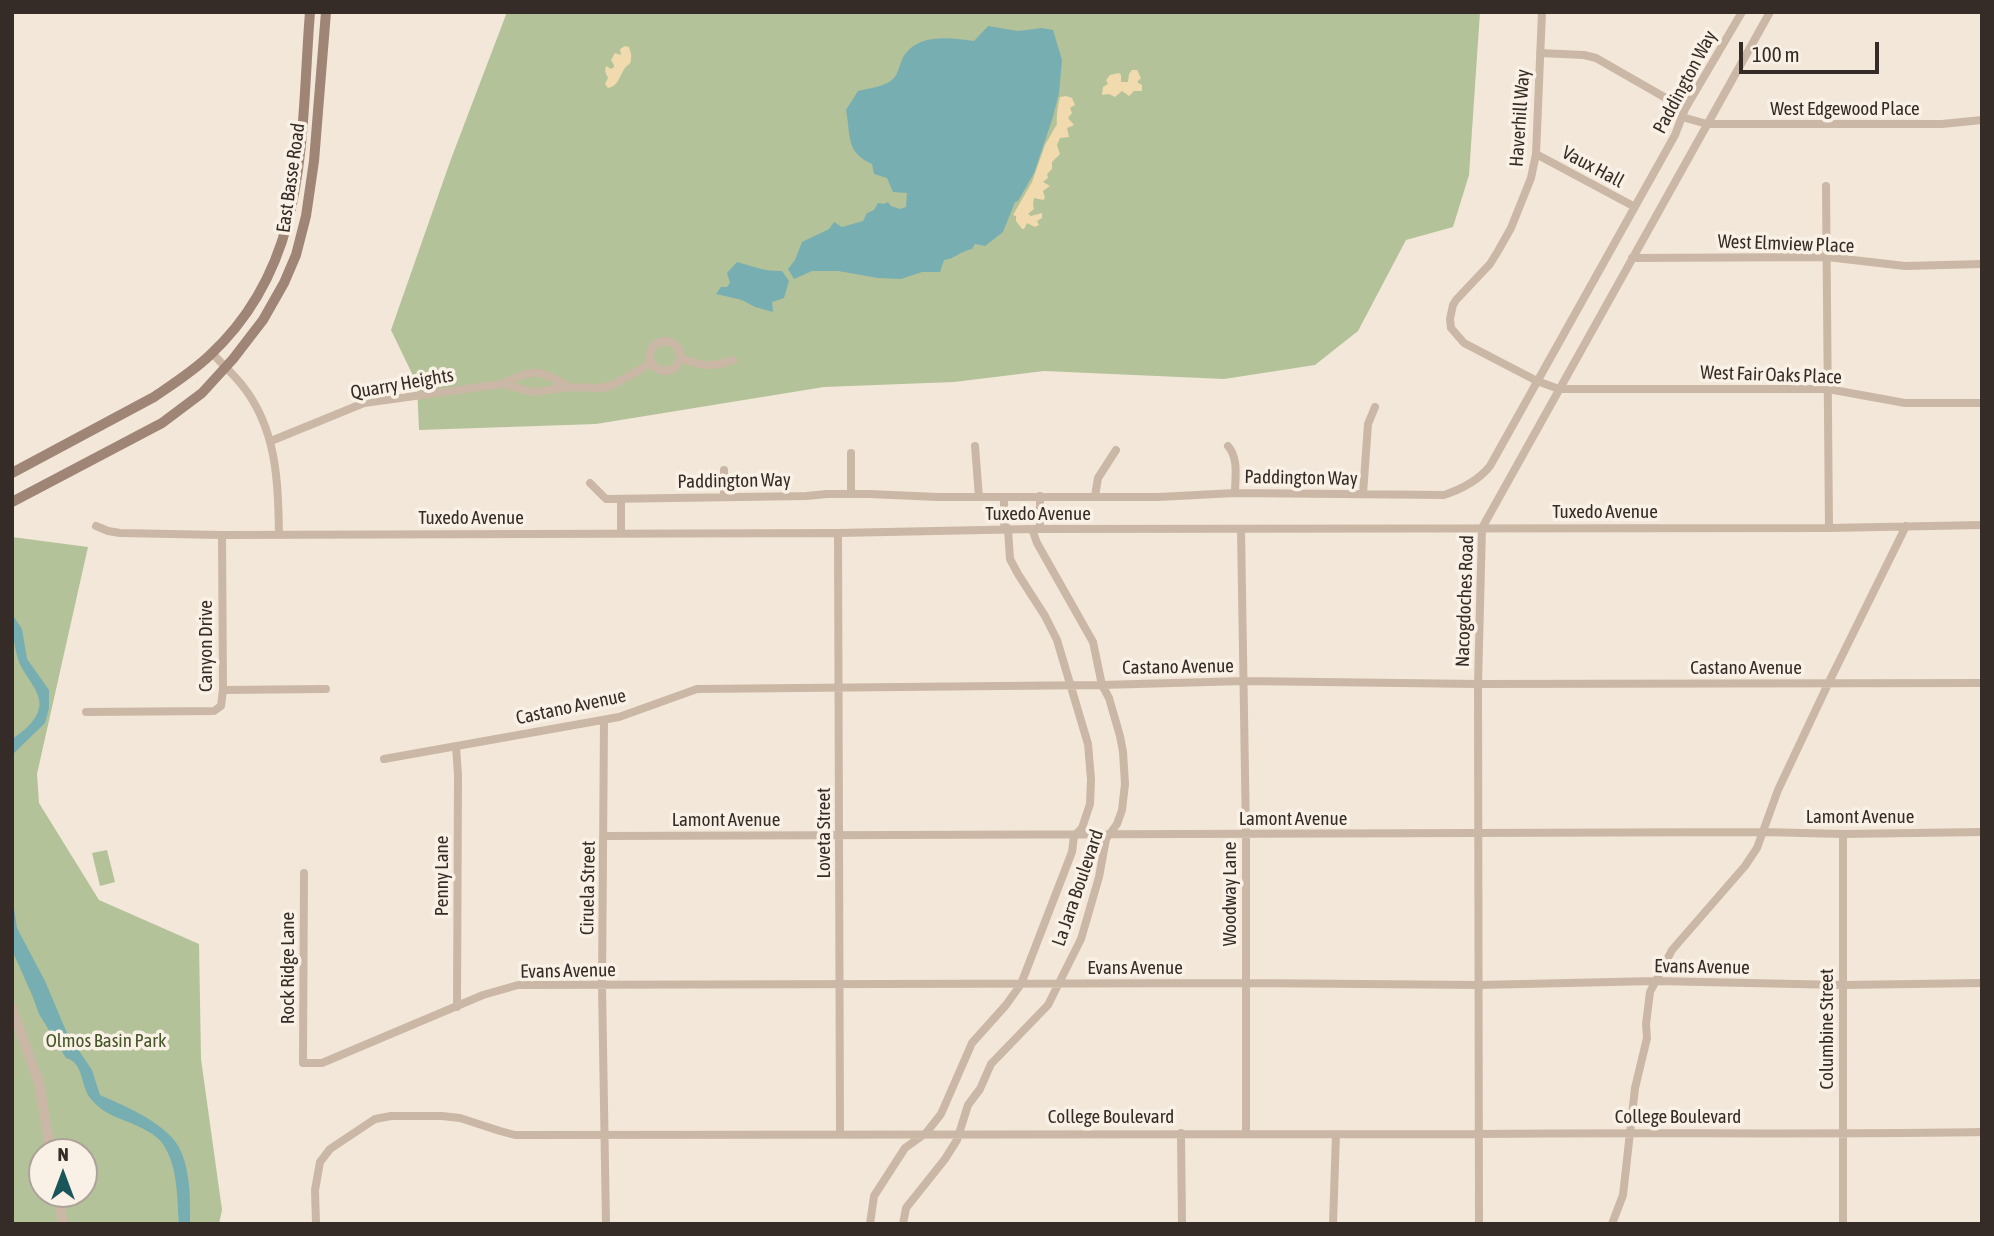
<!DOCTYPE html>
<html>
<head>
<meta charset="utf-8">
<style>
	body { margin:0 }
	#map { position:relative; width:1994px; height:1236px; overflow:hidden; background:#f3e7d9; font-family:"Asap Condensed",sans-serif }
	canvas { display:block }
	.frame { position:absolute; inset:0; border:14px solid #362c27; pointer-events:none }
	.north { position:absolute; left:28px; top:1138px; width:70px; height:70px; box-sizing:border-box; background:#faf1e6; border:2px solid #aca29a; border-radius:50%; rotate:0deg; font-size:19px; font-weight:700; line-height:28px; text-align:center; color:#362c27 }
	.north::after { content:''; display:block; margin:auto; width:24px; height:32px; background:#1a555a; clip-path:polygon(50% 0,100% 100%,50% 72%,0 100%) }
	.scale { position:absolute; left:1739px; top:42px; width:140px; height:32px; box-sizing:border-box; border:4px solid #362c27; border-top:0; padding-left:9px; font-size:21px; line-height:24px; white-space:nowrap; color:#362c27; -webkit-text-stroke:5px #faf1e6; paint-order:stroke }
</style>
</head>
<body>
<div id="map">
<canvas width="1994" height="1236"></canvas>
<div class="frame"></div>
<div class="north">N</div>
<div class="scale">100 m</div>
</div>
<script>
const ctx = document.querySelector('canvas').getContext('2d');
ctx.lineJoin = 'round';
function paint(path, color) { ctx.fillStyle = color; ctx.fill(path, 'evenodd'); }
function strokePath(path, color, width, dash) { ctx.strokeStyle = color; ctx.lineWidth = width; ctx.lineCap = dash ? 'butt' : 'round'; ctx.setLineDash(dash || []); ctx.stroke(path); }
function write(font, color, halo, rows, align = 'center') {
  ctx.font = font + ' "Asap Condensed",sans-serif'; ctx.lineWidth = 7; ctx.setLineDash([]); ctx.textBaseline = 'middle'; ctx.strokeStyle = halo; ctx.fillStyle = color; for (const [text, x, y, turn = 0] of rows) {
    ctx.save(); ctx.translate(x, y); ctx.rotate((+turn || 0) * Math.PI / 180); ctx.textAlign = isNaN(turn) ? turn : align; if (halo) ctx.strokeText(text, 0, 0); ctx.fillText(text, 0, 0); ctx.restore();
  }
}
paint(new Path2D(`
	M507 12H1480L1469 175 1453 227 1406 240 1358 331 1315 365 1224 379 1044 371 954 382 824 387 596 424 419 430 417 384 391 330 451 159Z
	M12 537 88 547 37 774 39 803 99 900 199 944 201 1059 222 1210 219 1224H12ZM42 1152H84V1194H42Z
	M107 850 115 882 100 886 92 853Z`), '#b4c299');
paint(new Path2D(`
	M625 46 629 47C630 51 632 55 631 59 631 65 628 64 625 68 619 76 619 86 608 88L605 84 608 78 605 71 606 66 611 69 614 67V65L611 60 615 53 621 55 620 49Z
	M1132 70H1137L1141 78 1137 82 1142 85V91H1134L1129 96 1122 91 1115 97 1109 94 1102 95 1103 87 1108 84 1106 80 1110 75 1119 73 1121 75V82H1128L1129 74Z
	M1066 96 1072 98 1075 105 1070 108 1072 113 1068 118 1074 125 1067 128 1069 137 1060 138 1057 145 1060 154 1052 162V169L1047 174 1048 178 1043 182 1050 186 1043 191 1045 198 1043 200 1034 198 1033 205 1034 209 1028 214 1031 216 1042 213V218L1037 221 1039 225 1035 227 1027 223 1024 229H1022L1016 221V216L1013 215 1032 182 1045 145 1057 124C1056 118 1058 104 1060 97Z`), '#f0daae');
paint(new Path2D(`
	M988 26 1018 31 1042 28 1053 30 1062 60 1059 93 1052 120 1034 173 1018 201 1015 202 1003 232 985 246 975 244 972 249C961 251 954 259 944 260L940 272H922L901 279 878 278 838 271H812L794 279 788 269 795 260 802 242 829 229 834 222 842 227 863 221 867 213 874 210 878 203 884 204 888 202 891 206 900 209 906 207 907 193 893 192 887 178 874 174 872 164C845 152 851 135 846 110L858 91C869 88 886 87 894 78 900 71 900 59 906 53 922 33 952 38 974 41Z
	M737 262C752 266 767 272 782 271L789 281 784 298 772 302 773 312 755 307 742 300 716 294 721 287H727L730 283 727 273Z
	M12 614 22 629 27 659 49 690V708L45 723 12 755V739C26 730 45 714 38 696 34 684 24 674 19 662 14 647 12 629 12 614Z
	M12 895 17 928 45 981 67 1033 92 1070 100 1095C123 1105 158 1120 174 1140 190 1159 191 1199 190 1224H179C177 1197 178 1167 163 1144 156 1134 142 1128 131 1123 115 1117 101 1112 90 1098 80 1084 84 1063 66 1058L39 1014 32 995 12 950Z`), '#77aeb1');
strokePath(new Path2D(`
	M1542 12 1536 154 1531 178 1511 228 1498 251 1490 264 1456 300 1453 305 1450 319 1451 328 1464 343 1537 381 1559 389H1828L1905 403H1982
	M1540 53 1584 55 1596 58 1685 109
	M1682 117 1707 124H1942L1982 120
	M1536 154 1635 207
	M1826 186 1829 528
	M1632 258 1827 257 1905 266 1982 264
	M650 356a15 15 0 1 1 30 0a15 15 0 1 1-30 0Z
	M212 353C222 364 233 374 242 385 277 429 278 481 279 534
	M680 358C702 366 711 368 733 360
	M569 387C537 369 535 368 502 384L533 392 569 387 601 388 613 385 651 363
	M271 441 364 403 502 384
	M975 446 979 497
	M1228 446C1239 459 1235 477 1235 493
	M851 453V494
	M724 470V497
	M590 483 606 499 806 496 827 494H869L938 497H1158L1235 493 1444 495C1462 489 1478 481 1490 466L1675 135 1685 109 1742 12
	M1363 494 1368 424 1375 407
	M1095 496 1098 478 1116 450
	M621 499V532
	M96 526 108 531 120 533 222 535 838 533 1032 529 1829 528 1982 525
	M1040 529V496
	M1241 529 1246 835V1133
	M838 533 840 1133
	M223 690 326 689
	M86 712 214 711 221 706 223 690 222 535
	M604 720 602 986 606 1224
	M456 746 458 775 457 1007
	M384 759 619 717 697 689 1102 685 1244 681 1478 684 1982 683
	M604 836 1763 832 1843 834 1982 832
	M304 873 303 1063H322L483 995 518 985 1246 983 1479 985 1655 981 1843 985 1982 983
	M1181 1133 1182 1224
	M316 1224 315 1190 320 1162 330 1149 375 1119 391 1116H442L460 1118 500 1131 515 1135 1479 1134C1647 1132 1814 1135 1982 1132
	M870 1224 874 1196 905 1148 926 1133 941 1114 972 1043 1006 1005 1021 984 1072 852 1074 836 1082 828 1090 804 1091 779 1088 744 1057 640 1045 616 1018 574 1010 559 1008 529 1004 524V497
	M903 1224 906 1208 945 1159 957 1140 968 1105 980 1089 991 1064 1048 1005 1081 939 1099 877 1106 839 1117 824 1122 810 1125 784 1123 752 1120 736 1109 698 1102 685 1093 642 1037 543 1032 529
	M1333 1224 1336 1134
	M1479 1224 1478 684 1482 528 1770 12
	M1612 1224 1623 1195 1635 1088 1647 1038 1646 1024 1650 992 1672 950 1745 866 1757 848 1778 790 1828 684 1906 526
	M1843 1224V834`), '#cbb7a5', 8);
strokePath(new Path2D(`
	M12 1008 39 1083 51 1152
	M58 1194 63 1224`), '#cbb7a5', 10);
strokePath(new Path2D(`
	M12 473 154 397C173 384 192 372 209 356 310 263 300 137 310 12
	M12 502 162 423 202 393 233 359 263 320 284 283 296 255 306 216 314 161 326 12`), '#9f8576', 10);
write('19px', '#362c27', '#faf1e6', [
	["Paddington Way",1685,82,-62],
	["West Edgewood Place",1845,109],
	["Haverhill Way",1520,118,-86],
	["Vaux Hall",1593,167,28],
	["East Basse Road",291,178,-82],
	["West Elmview Place",1786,244,2],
	["West Fair Oaks Place",1771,375,2],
	["Quarry Heights",402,384,-10],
	["Paddington Way",1301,478,1],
	["Paddington Way",734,481,-1],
	["Tuxedo Avenue",1605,512],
	["Tuxedo Avenue",1038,514],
	["Tuxedo Avenue",471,518],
	["Nacogdoches Road",1465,601,-88],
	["Canyon Drive",206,646,-90],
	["Castano Avenue",1178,667,-1],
	["Castano Avenue",1746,668],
	["Castano Avenue",571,707,-12],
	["Lamont Avenue",1860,817],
	["Lamont Avenue",1293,819],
	["Lamont Avenue",726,820],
	["Loveta Street",824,833,-90],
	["Penny Lane",442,876,-90],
	["Ciruela Street",588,888,-89],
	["La Jara Boulevard",1078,888,-71],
	["Woodway Lane",1230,894,-90],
	["Evans Avenue",1702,967,1],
	["Rock Ridge Lane",288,968,-90],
	["Evans Avenue",1135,968],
	["Evans Avenue",568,971,-1],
	["Columbine Street",1827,1029,-90],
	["College Boulevard",1111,1117],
	["College Boulevard",1678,1117]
]);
write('19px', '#455629', '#faf1e6', [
	["Olmos Basin Park",106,1041]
]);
</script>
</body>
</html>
